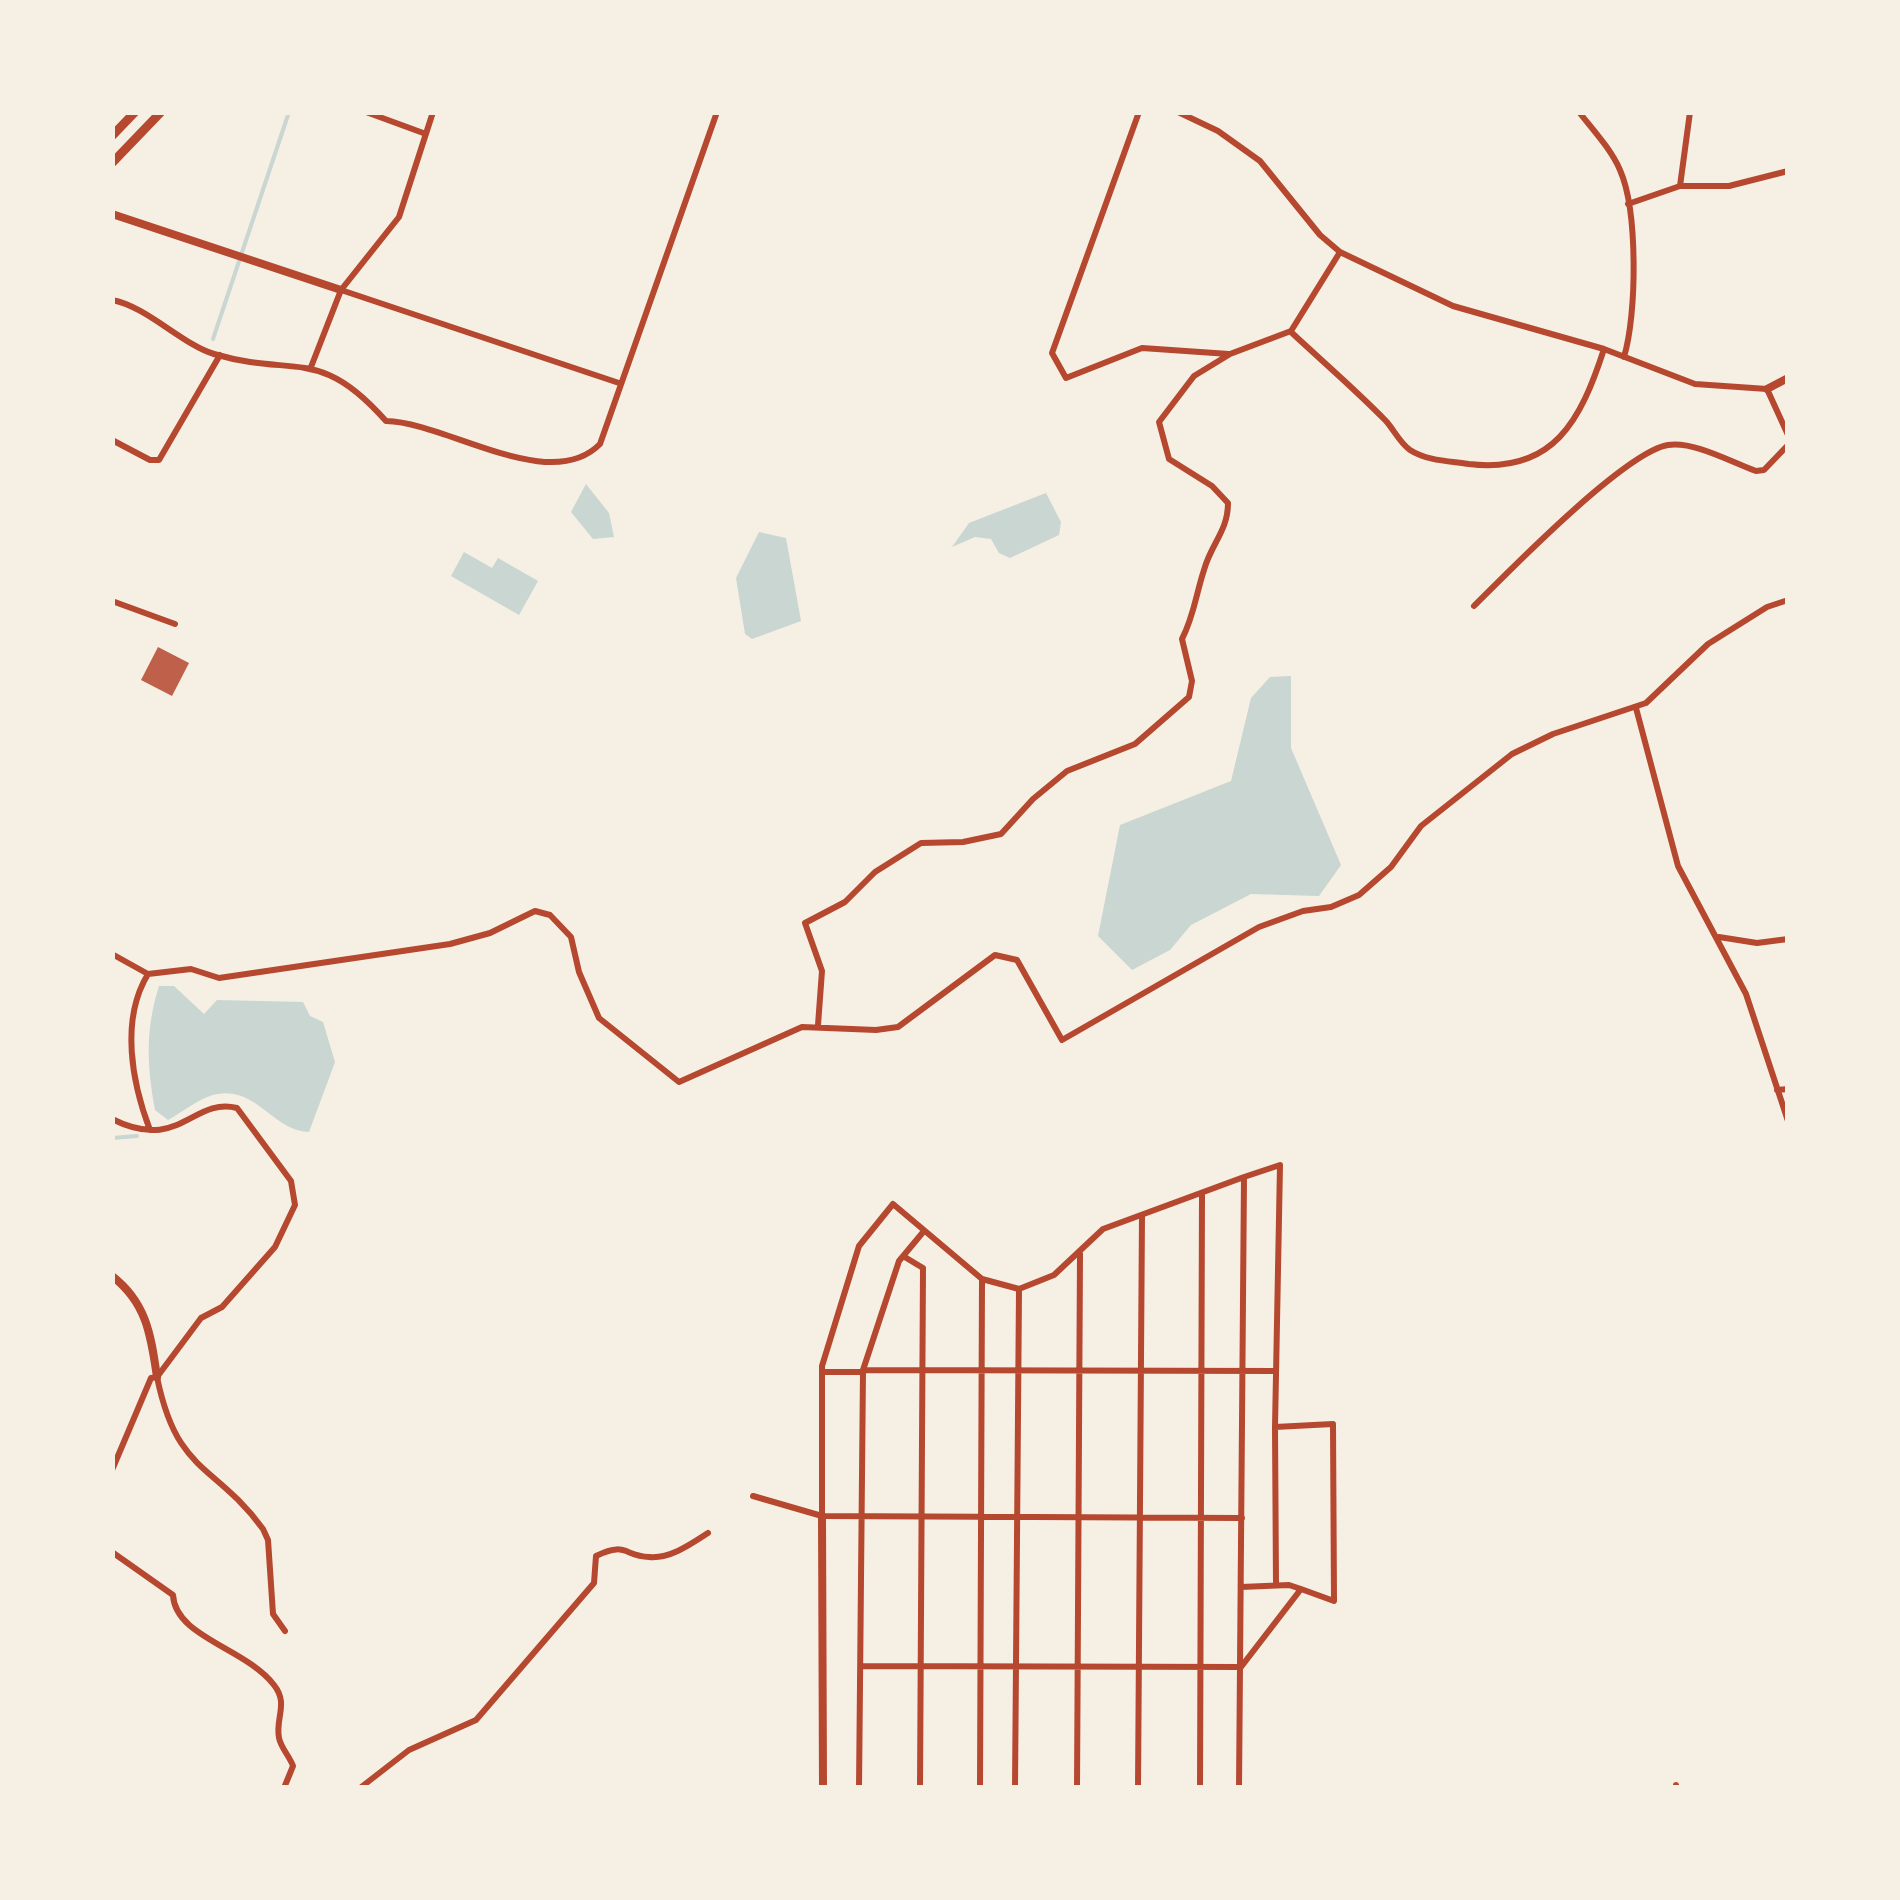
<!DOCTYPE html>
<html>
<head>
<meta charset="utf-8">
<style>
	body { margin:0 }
	#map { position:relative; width:1900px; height:1900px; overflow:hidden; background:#f6efe4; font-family:"Roboto Condensed",sans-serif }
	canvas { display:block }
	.frame { position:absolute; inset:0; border:115px solid #f6efe4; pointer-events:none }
</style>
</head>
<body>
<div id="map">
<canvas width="1900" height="1900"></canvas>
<div class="frame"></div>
</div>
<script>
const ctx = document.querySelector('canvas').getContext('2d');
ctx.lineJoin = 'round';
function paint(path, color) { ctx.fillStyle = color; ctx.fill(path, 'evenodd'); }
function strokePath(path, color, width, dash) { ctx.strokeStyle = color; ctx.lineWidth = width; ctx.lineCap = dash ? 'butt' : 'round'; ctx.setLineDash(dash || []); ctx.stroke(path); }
paint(new Path2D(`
	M586 484 609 513 614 537 593 539 571 512Z
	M1046 493 1061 522 1059 535 1010 558 999 553 991 539 975 537 952 547 969 523Z
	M759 532 786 538 801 621 752 639 745 634 736 578Z
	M464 552 492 568 498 558 538 581 519 615 451 576Z
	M1291 676V748L1341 865 1319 896 1251 894 1191 925 1170 950 1132 970 1098 936 1120 825 1231 781 1251 698 1270 677Z
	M159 986H174L204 1014 217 1000 303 1002 310 1016 323 1022 335 1062 309 1132C273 1131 257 1087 218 1094 202 1096 183 1112 168 1120L155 1110C147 1065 145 1031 159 986Z`), '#c9d6d2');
strokePath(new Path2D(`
	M213 339 289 112
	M112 1138 137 1136`), '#c9d6d2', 4);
paint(new Path2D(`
	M158 647 189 663 172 696 141 680Z`), '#bf614a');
strokePath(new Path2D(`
	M366 112 426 134
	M1139 112 1052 353 1066 378 1142 348 1229 354
	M1178 112 1218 131 1260 161 1320 235 1340 252 1453 306 1604 349 1695 384 1767 389 1788 435
	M1579 112C1593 130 1611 149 1620 170 1638 211 1637 314 1624 357
	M1680 186 1690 112
	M1628 204 1680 186H1729L1788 171
	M341 290 619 383
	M112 300C146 306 183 345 214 354 295 378 319 345 386 421 446 422 550 495 600 444L717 112
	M1291 332C1322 361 1356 390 1386 421 1394 430 1400 443 1410 450 1427 461 1450 461 1469 464 1554 474 1581 420 1604 349
	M311 367 341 290 399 217 433 112
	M112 440 150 460H159L220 355
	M112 601 175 624
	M1474 606C1509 571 1625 452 1668 445 1694 441 1731 462 1756 471L1764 470 1788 445
	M1636 708 1678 866 1746 994 1788 1121
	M1719 937 1757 943 1788 939
	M112 954 148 974 191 969 219 978 450 944 490 933 535 911 550 915 571 937 579 972 599 1018 679 1082 802 1027 876 1030 898 1027 995 955 1017 960 1062 1040 1259 927 1303 911 1331 907 1359 895 1391 867 1421 826 1512 754 1553 734 1646 703 1708 644 1767 607 1788 600
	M148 974C120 1020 132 1083 150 1130
	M818 1025 822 971 805 923 845 902 875 872 921 843 963 842 1001 834 1033 799 1067 771 1135 744 1189 697 1192 681 1182 639C1194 616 1196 594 1204 570 1211 544 1228 531 1228 503L1212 486 1169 459 1159 422 1194 376 1230 354 1291 331 1340 252
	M1777 1090 1788 1089
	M112 1119C180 1153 192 1097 237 1108L291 1181 295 1205 275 1247 222 1307 201 1318 157 1377 151 1378 112 1470
	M903 1256 923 1268 920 1788
	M863 1370 1276 1371
	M822 1372H863
	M157 1377C177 1475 214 1462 263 1529L268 1540 273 1614 285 1631
	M1275 1427 1276 1585
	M753 1496 822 1516 1242 1518
	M822 1516V1366L859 1246 893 1204 982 1279 1019 1289 1054 1275 1103 1229 1244 1177 1239 1788
	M112 1552 173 1595C175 1637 246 1648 274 1685 289 1704 275 1718 279 1738 281 1748 290 1757 293 1766L284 1788
	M1241 1587 1289 1585 1301 1589
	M861 1666 1241 1667 1301 1589 1334 1601 1333 1424 1275 1427 1280 1165 1244 1177
	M1676 1785 1677 1788
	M360 1788 409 1750 476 1720 594 1583 596 1556C626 1541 624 1556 649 1557 670 1559 691 1544 708 1533
	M859 1788 863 1370 899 1261 924 1231
	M980 1788 982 1279
	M1015 1788 1019 1289
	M1077 1788 1080 1254
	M1138 1788 1142 1215
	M1200 1788 1202 1193`), '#b5482f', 6);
strokePath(new Path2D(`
	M112 214 341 290
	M1767 389 1788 378
	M112 1276C147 1303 151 1336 157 1377
	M822 1516 823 1788`), '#b5482f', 8);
strokePath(new Path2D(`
	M112 136 135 112
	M112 163 161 112`), '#b5482f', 9);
</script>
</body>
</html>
